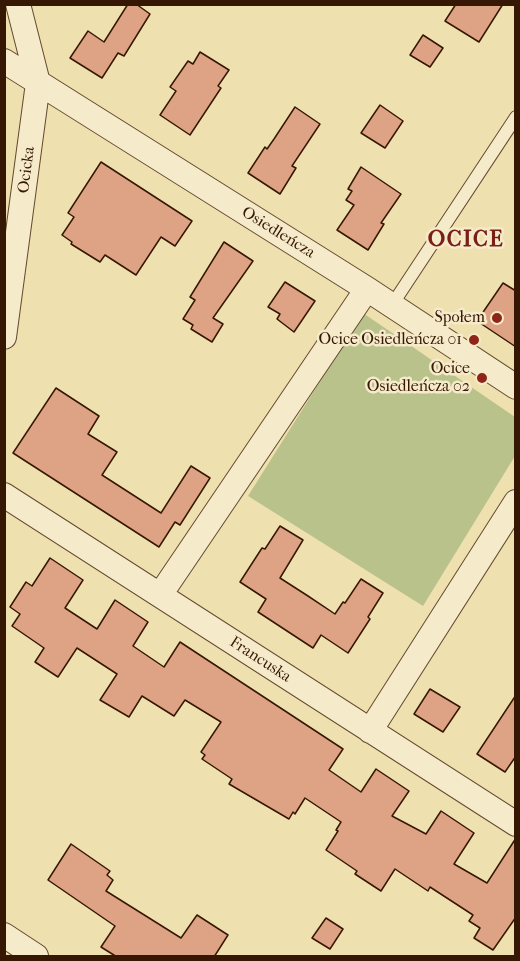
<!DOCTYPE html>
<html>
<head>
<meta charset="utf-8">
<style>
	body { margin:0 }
	#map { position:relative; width:520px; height:961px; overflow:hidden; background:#efe0af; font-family:"IM FELL French Canon",serif }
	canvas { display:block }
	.frame { position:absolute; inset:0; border:6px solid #361703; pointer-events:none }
</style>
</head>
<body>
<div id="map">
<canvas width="520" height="961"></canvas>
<div class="frame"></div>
</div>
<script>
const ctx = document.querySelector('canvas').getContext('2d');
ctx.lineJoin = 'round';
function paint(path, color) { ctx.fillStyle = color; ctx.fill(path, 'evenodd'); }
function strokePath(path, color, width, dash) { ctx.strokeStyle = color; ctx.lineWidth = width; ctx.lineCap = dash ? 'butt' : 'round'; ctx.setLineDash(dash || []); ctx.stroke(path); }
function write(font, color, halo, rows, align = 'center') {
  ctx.font = font + ' "IM FELL French Canon",serif'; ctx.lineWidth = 5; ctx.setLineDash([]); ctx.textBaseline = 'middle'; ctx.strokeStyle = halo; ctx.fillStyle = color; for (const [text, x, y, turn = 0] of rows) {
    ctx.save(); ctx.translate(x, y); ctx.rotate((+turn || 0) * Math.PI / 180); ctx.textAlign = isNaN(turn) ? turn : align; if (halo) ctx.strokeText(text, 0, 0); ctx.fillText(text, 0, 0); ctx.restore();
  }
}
paint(new Path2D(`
	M363 313 515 417V456L423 606 248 496Z`), '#b9c28b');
const building = new Path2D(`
	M128 4H136L150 14 124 56 118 53 102 78 70 58 88 31 104 42Z
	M456 4H503L479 42 445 21Z
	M423 35 443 48 430 67 410 55Z
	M200 52 229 70 218 86 221 88 190 135 160 115 176 91 170 87 188 61 193 64Z
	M380 105 403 121 385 148 361 133Z
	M295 107 320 124 292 166 296 168 280 194 248 173 265 147 267 149 274 139Z
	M101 162 192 221 175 246 161 237 136 275 105 255 100 262 71 244 72 242 62 235 74 217 68 213Z
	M361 167 401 194 381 223 384 224 368 250 337 230 354 205 346 200 352 191 348 189Z
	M224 242 253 261 213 318 223 324 212 342 191 329 193 325 183 319 195 300 190 297Z
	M285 282 315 301 294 332 277 319 280 314 268 307Z
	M503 283 516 291V347L477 321Z
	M56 388 99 416 88 434 117 452 102 475 161 513 191 466 210 478 180 525 175 522 159 547 13 453Z
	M280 526 303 540 280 578 308 596 335 614 343 602 345 603 361 579 383 593 368 617 370 619 348 653 321 635 313 648 258 612 266 599 240 582 262 548 265 549Z
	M50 558 83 580 65 608 97 629 115 600 148 622 133 646 164 667 180 642 343 749 329 770 361 792 376 769 409 791 392 816 426 834 441 811 474 833 454 864 487 883 516 838V917L493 950 474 938 480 928 469 921 473 915 430 887 428 891 395 869 381 891 355 874 357 871 326 850 338 831 336 830 341 822 305 798 295 814 293 812 289 819 229 784 232 779 202 759 205 755 201 752 221 722 185 700 174 716 142 696 129 717 100 700 117 674 77 648 58 677 35 662 44 648 12 626 20 614 10 607 26 582 32 586Z
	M430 689 460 707 443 732 414 714Z
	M516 695V756L505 772 477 754Z
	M71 844 110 871 107 875 113 880 106 891 181 938 197 915 228 935 214 957H117L101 947 115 926 48 880Z
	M326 918 343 929 330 949 312 938Z`);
paint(building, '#dea284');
strokePath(building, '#361703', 1.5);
const service = new Path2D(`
	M392 305 516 117`);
const minor = new Path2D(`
	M4 61 367 289 516 387
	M4 337 38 83 18 4
	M4 495 516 824
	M160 595 367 289
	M370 731 516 502
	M4 935 36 956`);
strokePath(service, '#64492e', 14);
strokePath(minor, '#64492e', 26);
strokePath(service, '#f5ebcb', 12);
strokePath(minor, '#f5ebcb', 24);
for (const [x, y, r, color] of [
	[497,318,6,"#8f2418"],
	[474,340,6,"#8f2418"],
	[482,378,6,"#8f2418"]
]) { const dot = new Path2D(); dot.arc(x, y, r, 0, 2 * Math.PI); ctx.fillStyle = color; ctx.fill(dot); strokePath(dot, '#f5ebcb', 2); }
write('16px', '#361703', '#f5ebcb', [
	["Ocicka",27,170,-83],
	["Osiedleńcza",278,233,32],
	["Francuska",260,660,33]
]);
write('16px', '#361703', '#f5ebcb', [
	["Społem",485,318],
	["Ocice Osiedleńcza 01",462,340],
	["Ocice",470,369],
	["Osiedleńcza 02",470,387]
], 'right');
ctx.letterSpacing = '1.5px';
write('bold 22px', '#7a1f14', '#f5ebcb', [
	["OCICE",466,241]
]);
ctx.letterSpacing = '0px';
</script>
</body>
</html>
